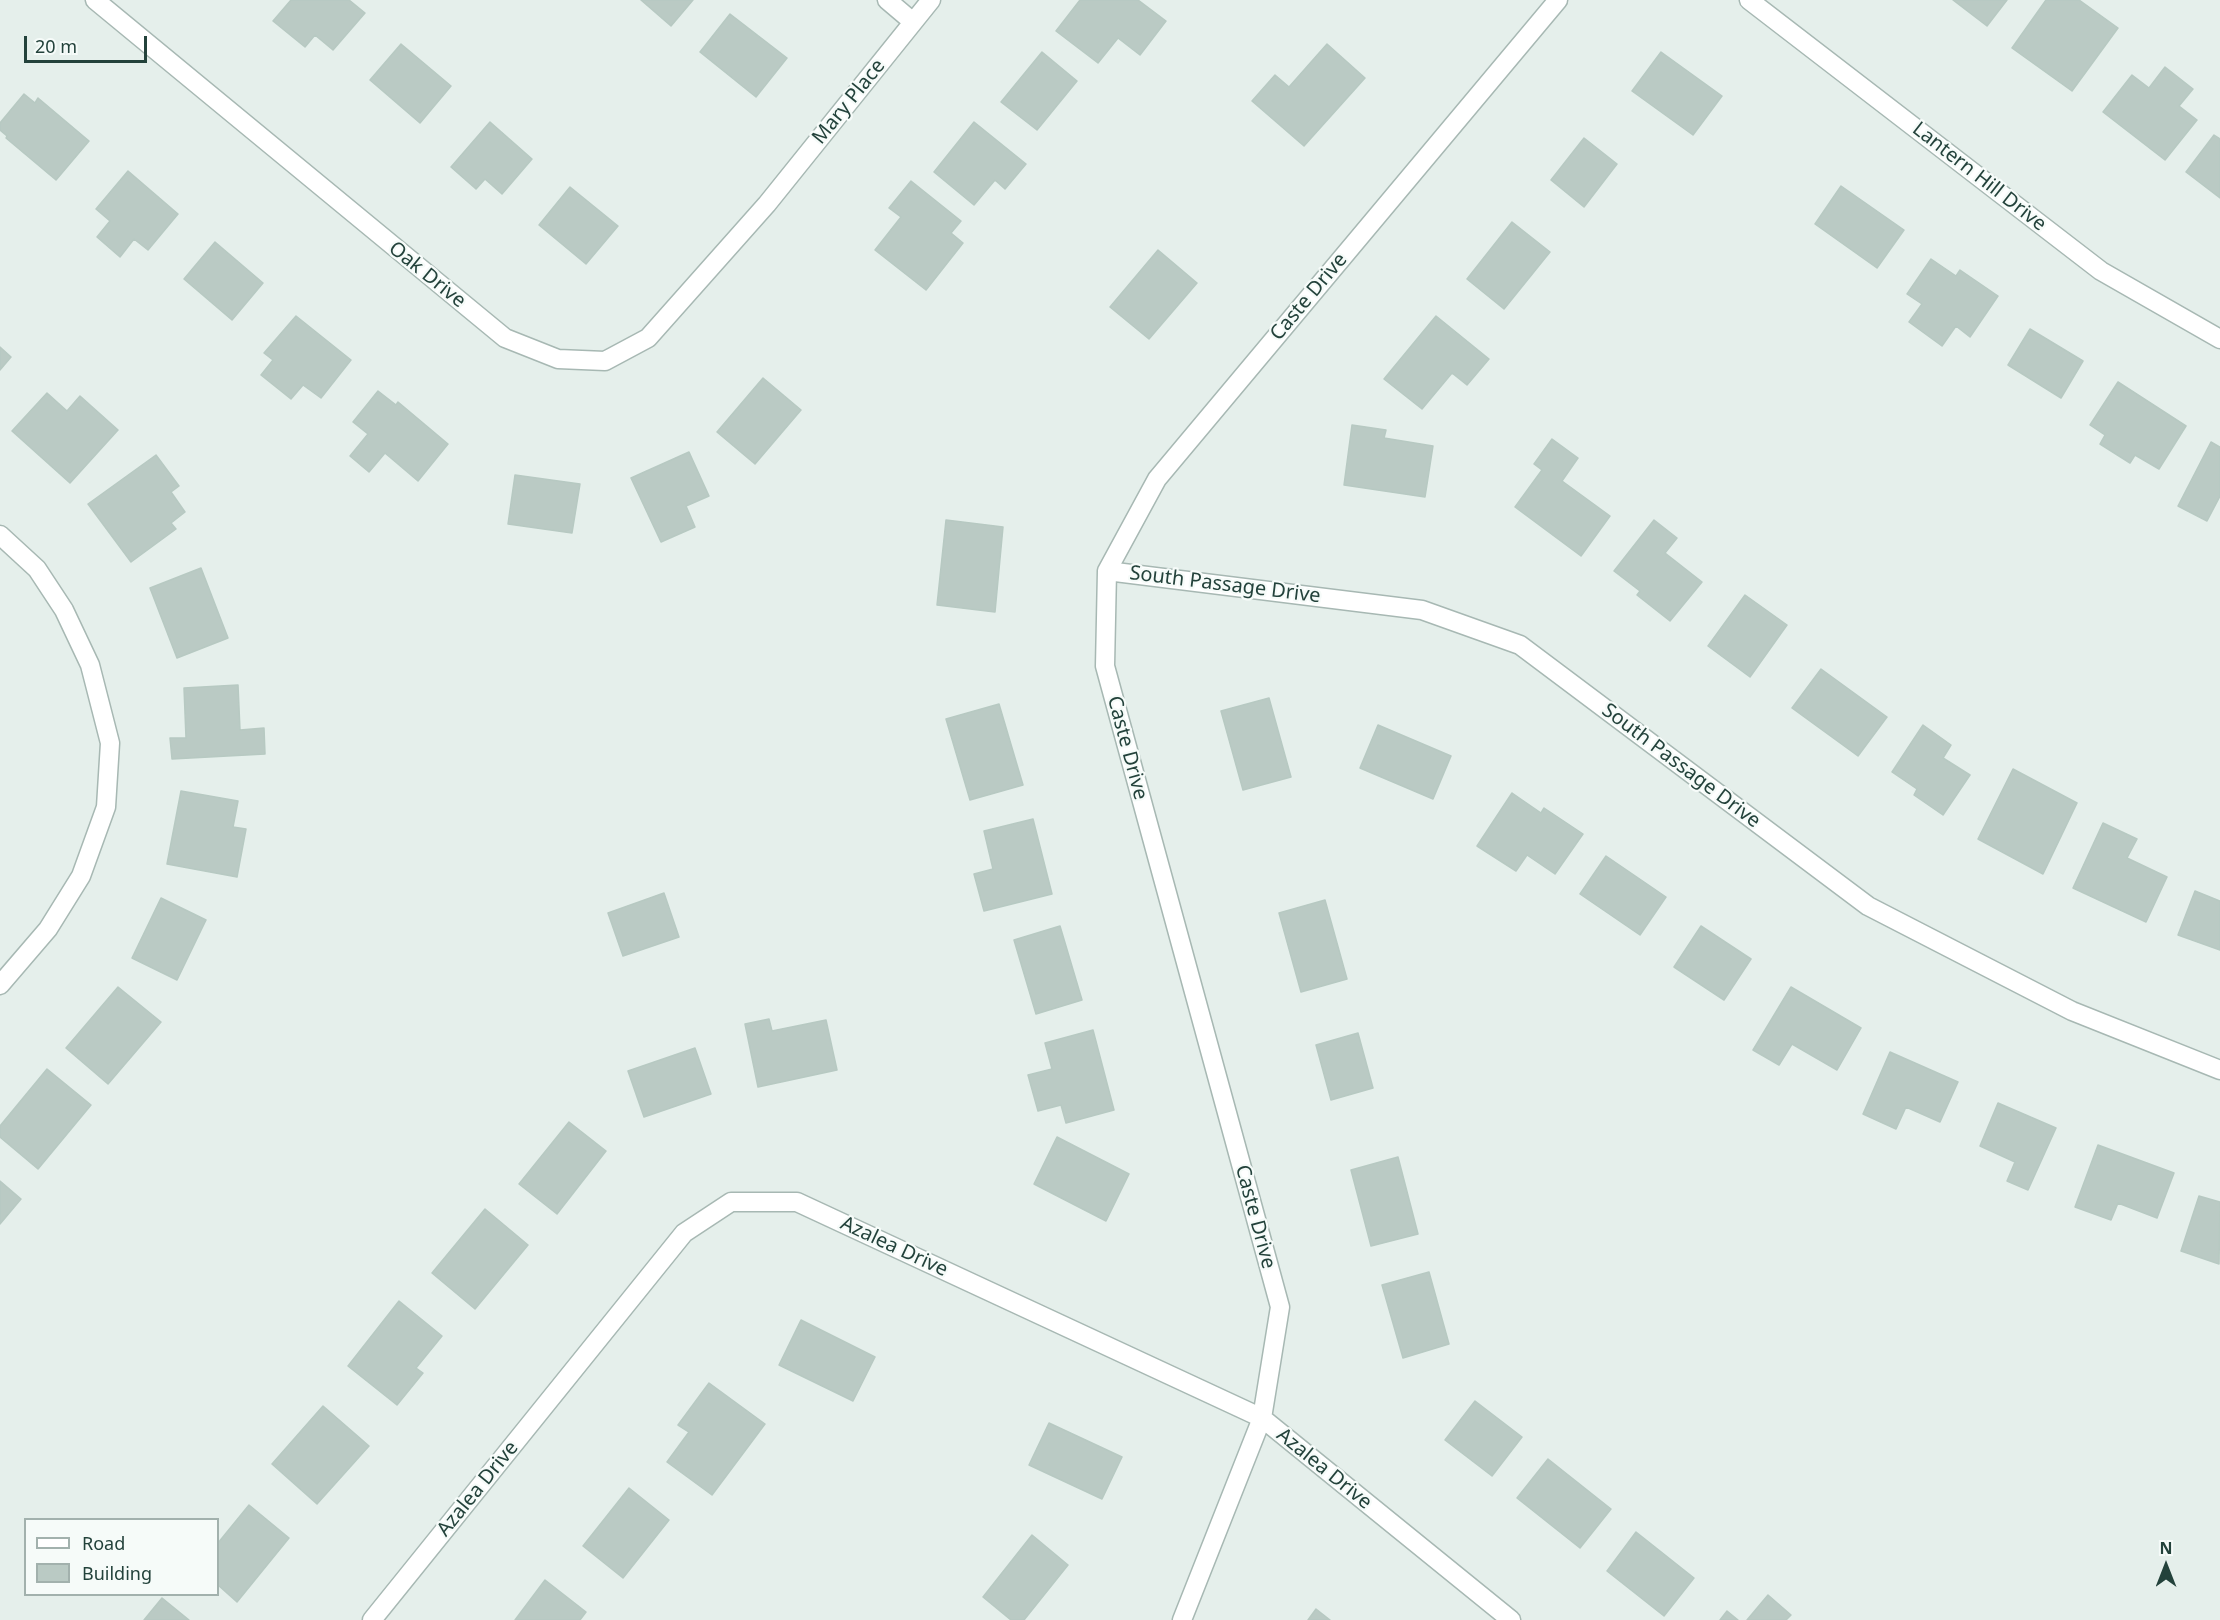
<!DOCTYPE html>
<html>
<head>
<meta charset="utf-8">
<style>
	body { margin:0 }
	#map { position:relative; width:2220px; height:1620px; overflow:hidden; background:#e5efeb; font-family:"Noto Sans",sans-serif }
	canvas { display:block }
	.legend { position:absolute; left:24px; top:1518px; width:195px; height:78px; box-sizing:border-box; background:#f6fbf9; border:2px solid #a2b1ad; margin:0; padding:8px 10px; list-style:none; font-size:18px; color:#23423b }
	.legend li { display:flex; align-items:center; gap:12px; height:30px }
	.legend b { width:30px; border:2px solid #a2b1ad }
	.north { position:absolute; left:2136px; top:1536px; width:60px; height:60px; -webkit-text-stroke:4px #f6fbf9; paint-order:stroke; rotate:0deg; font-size:16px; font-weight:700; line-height:24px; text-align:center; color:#23423b }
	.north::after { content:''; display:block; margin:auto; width:21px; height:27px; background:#23423b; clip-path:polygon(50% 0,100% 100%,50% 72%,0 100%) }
	.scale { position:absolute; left:24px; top:36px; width:123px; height:27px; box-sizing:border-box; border:3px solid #23423b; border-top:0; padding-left:8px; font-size:18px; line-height:21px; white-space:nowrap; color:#23423b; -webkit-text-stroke:4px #f6fbf9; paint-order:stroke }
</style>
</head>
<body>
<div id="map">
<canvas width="2220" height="1620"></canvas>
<ul class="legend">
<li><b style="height:8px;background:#fff"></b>Road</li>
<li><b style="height:16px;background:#bacac4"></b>Building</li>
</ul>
<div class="north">N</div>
<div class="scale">20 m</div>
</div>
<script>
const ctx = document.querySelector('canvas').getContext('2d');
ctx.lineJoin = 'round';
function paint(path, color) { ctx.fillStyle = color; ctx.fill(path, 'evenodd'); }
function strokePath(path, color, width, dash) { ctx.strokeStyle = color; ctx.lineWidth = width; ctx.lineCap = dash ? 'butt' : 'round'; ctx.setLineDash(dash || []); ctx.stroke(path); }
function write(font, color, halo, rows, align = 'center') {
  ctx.font = font + ' "Noto Sans",sans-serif'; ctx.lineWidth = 4.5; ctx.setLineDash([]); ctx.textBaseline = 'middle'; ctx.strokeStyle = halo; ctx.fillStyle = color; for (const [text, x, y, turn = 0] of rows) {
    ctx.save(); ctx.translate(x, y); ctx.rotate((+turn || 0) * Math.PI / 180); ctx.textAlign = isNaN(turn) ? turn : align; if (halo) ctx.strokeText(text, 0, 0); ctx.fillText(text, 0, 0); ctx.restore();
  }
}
const building = new Path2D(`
	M291 0H349L365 13 333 50 315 35 305 47 273 21Z
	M641 0H693L671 26Z
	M1080 0H1138L1166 21 1140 55 1118 38 1098 63 1056 31Z
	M1953 0H2007L1987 26Z
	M2046 0H2079L2118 28 2072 91 2012 48Z
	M730 14 787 58 756 97 700 52Z
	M401 44 451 86 420 123 370 80Z
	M1327 44 1365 78 1304 146 1252 101 1275 75 1289 87Z
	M1042 52 1077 81 1037 130 1001 102Z
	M1661 52 1722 96 1693 135 1632 91Z
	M2165 67 2193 89 2179 106 2197 120 2165 160 2103 112 2132 75 2149 88Z
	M24 94 35 103 38 98 89 141 56 180 6 138 7 136 0 130V123Z
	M490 122 532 159 502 194 485 179 476 189 451 167Z
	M974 122 1026 164 1005 189 995 180 974 205 934 172Z
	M2214 135 2220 139V198L2186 172Z
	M1584 138 1617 164 1584 207 1551 180Z
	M128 171 178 214 148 250 134 239 120 257 97 237 110 221 96 209Z
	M911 181 961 221 951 233 963 243 926 290 875 250 901 217 889 208Z
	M1841 186 1904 230 1877 268 1815 224Z
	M570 187 618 226 586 264 539 225Z
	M1512 222 1550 252 1504 309 1467 279Z
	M215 242 263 283 232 320 184 279Z
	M1158 250 1197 283 1149 339 1110 307Z
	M1931 259 1956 276 1960 270 1998 296 1970 337 1956 326 1942 346 1909 322 1922 304 1907 294Z
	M296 316 351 360 321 398 303 385 291 399 261 375 273 360 264 353Z
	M1436 316 1489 359 1467 385 1452 373 1422 409 1384 379Z
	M2030 329 2083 361 2061 398 2008 365Z
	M0 347 11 357 0 370Z
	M763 378 801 410 755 464 717 432Z
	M2118 382 2186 426 2159 469 2135 455 2130 463 2100 444 2105 435 2090 425Z
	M378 391 396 405 398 402 448 444 418 481 385 453 369 472 350 456 368 434 353 422Z
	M47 393 67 411 80 396 118 430 70 483 12 431Z
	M1352 425 1386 430 1384 438 1433 446 1425 497 1344 485Z
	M1552 439 1578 458 1562 481 1610 516 1581 556 1515 507 1542 470 1534 464Z
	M2211 442 2220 447V496L2207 521 2178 506Z
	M689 452 709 496 686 506 695 527 661 542 631 478Z
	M156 455 179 486 171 492 185 512 171 523 176 529 131 562 88 504Z
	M515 475 580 484 572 533 508 524Z
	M946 520 1003 527 995 612 937 605Z
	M1654 520 1677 538 1665 553 1702 582 1670 621 1637 595 1640 591 1614 571Z
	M201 568 228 638 177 658 150 588Z
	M1745 595 1787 625 1750 677 1708 646Z
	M1821 669 1887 717 1858 756 1792 708Z
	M238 685 240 730 264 728 265 754 172 759 170 738H186L184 688Z
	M1269 698 1291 777 1243 790 1221 711Z
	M999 704 1023 785 970 800 946 719Z
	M1378 725 1451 756 1433 799 1360 768Z
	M1923 725 1951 745 1943 758 1970 775 1943 815 1914 795 1917 789 1892 772Z
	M2013 769 2077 803 2043 874 1978 839Z
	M181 791 238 801 233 827 246 829 237 877 167 864Z
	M1512 793 1541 813 1544 808 1583 834 1555 874 1527 855 1516 871 1477 846Z
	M1033 819 1052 894 984 911 974 874 993 869 984 831Z
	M2103 823 2137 839 2127 858 2167 877 2146 922 2073 888Z
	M1606 856 1666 897 1640 935 1580 894Z
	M2195 891 2220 901V950L2178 935Z
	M664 893 679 937 623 956 608 913Z
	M161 898 206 920 177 980 132 958Z
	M1325 900 1347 979 1301 992 1279 913Z
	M1060 926 1082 1000 1036 1014 1014 940Z
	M1701 926 1751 959 1724 1000 1674 967Z
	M118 987 161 1022 108 1084 66 1048Z
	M1791 987 1861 1028 1837 1070 1792 1044 1779 1065 1753 1050Z
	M769 1019 772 1031 826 1020 837 1070 758 1087 745 1024Z
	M1093 1030 1114 1110 1066 1123 1061 1105 1038 1111 1028 1075 1052 1069 1045 1043Z
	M1358 1033 1373 1088 1331 1100 1316 1045Z
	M695 1048 711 1094 644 1117 628 1071Z
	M1890 1052 1958 1082 1940 1122 1906 1107 1896 1129 1863 1114Z
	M47 1069 91 1105 38 1169 0 1137V1126Z
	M1998 1103 2056 1128 2028 1190 2007 1181 2015 1162 1980 1146Z
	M569 1122 606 1151 557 1214 519 1184Z
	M1057 1137 1129 1174 1106 1221 1034 1184Z
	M2098 1145 2174 1173 2157 1218 2118 1203 2111 1220 2075 1207Z
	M1398 1157 1418 1234 1371 1246 1351 1170Z
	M0 1181 21 1199 0 1224Z
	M2199 1196 2220 1202 2219 1264 2181 1251Z
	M485 1209 528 1245 475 1309 432 1273Z
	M1429 1272 1449 1344 1403 1358 1382 1285Z
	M399 1301 442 1336 416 1368 423 1373 397 1405 348 1366Z
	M801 1320 875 1357 853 1401 779 1365Z
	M709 1383 765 1424 712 1495 667 1462 689 1432 678 1425Z
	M1475 1401 1522 1437 1492 1476 1445 1440Z
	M323 1406 369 1446 317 1504 272 1464Z
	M1049 1423 1122 1457 1102 1499 1029 1465Z
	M1548 1459 1611 1509 1580 1548 1517 1498Z
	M629 1488 669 1520 623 1578 583 1546Z
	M249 1505 289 1538 237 1602 218 1585V1543Z
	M1636 1532 1694 1578 1664 1616 1607 1571Z
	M1032 1535 1068 1565 1024 1620H1011L983 1597Z
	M545 1580 586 1612 580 1620H515Z
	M1768 1595 1791 1615 1786 1620H1747Z
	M162 1598 189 1620H144Z
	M1316 1609 1330 1620H1308Z
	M1727 1611 1738 1620H1720Z`);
paint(building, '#bacac4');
strokePath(building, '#b7c9c2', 1.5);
const street = new Path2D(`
	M95 0 505 338 558 359 605 361 648 338 767 204 931 0
	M887 0 913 22
	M1749 0 2101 271 2220 339
	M0 535 37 569 64 610 90 665 110 743 106 807 81 876 48 929 0 985
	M1107 571 1422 610 1520 645 1868 906 2072 1011 2220 1070
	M372 1620 684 1233 731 1202H797L1262 1418 1511 1620
	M1182 1620 1262 1418 1280 1307 1105 666 1107 571 1157 479 1558 0`);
strokePath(street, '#a7b8b3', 21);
strokePath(street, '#fff', 18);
write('20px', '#23423b', '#f6fbf9', [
	["Mary Place",849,102,-51],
	["Lantern Hill Drive",1979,177,38],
	["Oak Drive",427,275,39],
	["Caste Drive",1309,297,-50],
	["South Passage Drive",1225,585,7],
	["Caste Drive",1127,748,75],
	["South Passage Drive",1681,766,37],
	["Caste Drive",1255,1217,75],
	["Azalea Drive",894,1247,25],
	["Azalea Drive",1324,1469,39],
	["Azalea Drive",478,1489,-51]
]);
</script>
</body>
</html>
